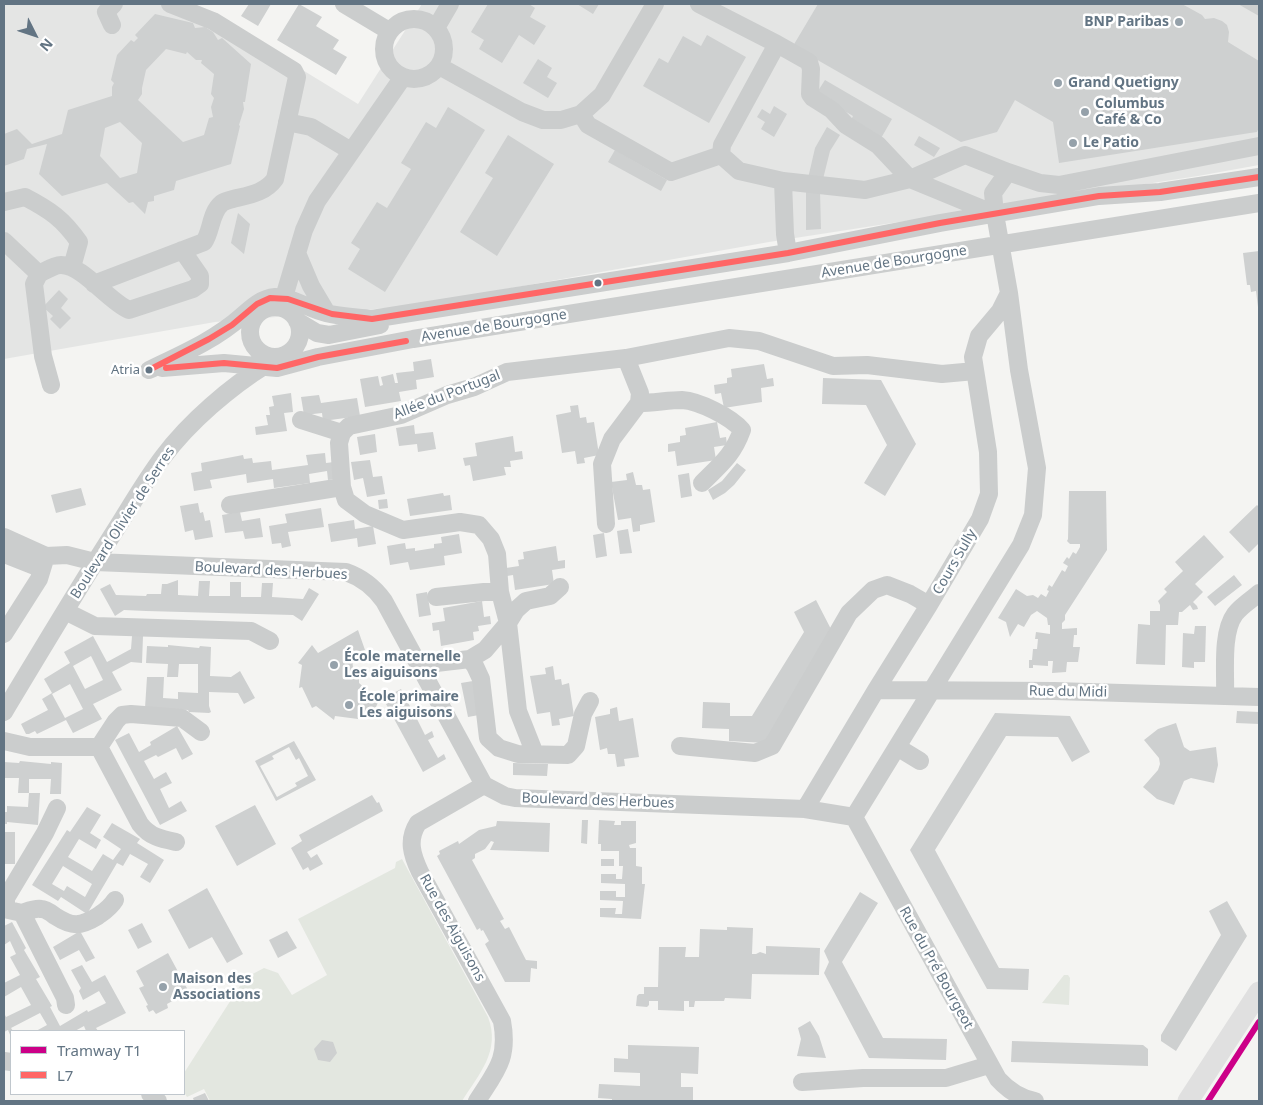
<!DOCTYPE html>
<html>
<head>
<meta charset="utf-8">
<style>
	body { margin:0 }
	#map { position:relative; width:1263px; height:1105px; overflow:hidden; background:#f4f4f2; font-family:"Noto Sans",sans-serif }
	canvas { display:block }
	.frame { position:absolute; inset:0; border:5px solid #627483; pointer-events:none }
	.legend { position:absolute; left:10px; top:1030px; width:175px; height:65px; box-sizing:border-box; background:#fff; border:1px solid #c0c7cd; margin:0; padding:6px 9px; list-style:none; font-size:15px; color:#627483 }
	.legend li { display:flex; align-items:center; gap:10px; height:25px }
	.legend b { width:25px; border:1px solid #c0c7cd }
	.north { position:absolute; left:10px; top:10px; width:50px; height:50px; -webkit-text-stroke:4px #fff; paint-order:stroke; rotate:131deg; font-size:14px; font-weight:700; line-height:20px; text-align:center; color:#627483 }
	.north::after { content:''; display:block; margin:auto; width:18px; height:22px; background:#627483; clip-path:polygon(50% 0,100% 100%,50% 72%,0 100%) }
</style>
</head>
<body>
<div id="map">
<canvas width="1263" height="1105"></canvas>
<div class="frame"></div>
<ul class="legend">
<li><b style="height:6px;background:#c08"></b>Tramway T1</li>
<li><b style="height:6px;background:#f66"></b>L7</li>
</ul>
<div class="north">N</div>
</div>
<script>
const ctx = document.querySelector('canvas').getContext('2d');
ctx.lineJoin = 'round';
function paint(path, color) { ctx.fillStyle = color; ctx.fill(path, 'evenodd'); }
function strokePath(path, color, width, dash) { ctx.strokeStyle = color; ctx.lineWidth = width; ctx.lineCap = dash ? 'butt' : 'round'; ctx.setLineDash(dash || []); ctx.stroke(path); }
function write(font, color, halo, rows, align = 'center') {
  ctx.font = font + ' "Noto Sans",sans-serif'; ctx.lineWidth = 5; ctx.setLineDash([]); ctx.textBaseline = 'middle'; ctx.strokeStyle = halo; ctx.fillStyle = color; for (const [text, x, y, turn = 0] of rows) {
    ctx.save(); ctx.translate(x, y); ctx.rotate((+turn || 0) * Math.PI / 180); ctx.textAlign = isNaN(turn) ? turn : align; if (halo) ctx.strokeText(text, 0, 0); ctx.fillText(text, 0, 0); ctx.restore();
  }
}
paint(new Path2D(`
	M4 4H195L358 104 422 4H1259V165L1198 176 769 242 411 306 215 322 4 359Z`), '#e4e5e4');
paint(new Path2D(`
	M402 859 488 1017C501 1051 479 1074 462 1101H210L204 1089 187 1097 184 1092V1073L245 978 264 968 278 973 292 995 327 975 298 919 395 868 396 862Z
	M1064 975H1068L1070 978 1069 1005 1042 1003Z`), '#e3e7e0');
paint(new Path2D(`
	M249 4H271L258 26 241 16Z
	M299 4 322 17 316 26 339 40 333 49 347 57 336 75 277 40Z
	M488 4H529L535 8 530 17 546 26 534 45 519 35 502 63 479 49 484 40 471 32Z
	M577 4H599L593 14Z
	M818 4H1182L1202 15 1205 19 1214 18 1222 21 1227 25 1229 32 1228 42 1259 61V127L1257 132 1250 133 1059 163 1053 122 1015 100 997 132 961 142 793 46Z
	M1238 4H1259V16Z
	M155 14 193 23 195 28 205 27 213 32 218 40 222 38 251 64 245 102H243L244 109 239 125 240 126 231 164 176 181 174 190 154 196V201L148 202 145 214 133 202 129 203 107 183 62 196 39 174 47 144 27 149 24 159 4 166V134L17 129 32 144 62 134 68 110 112 96V87L114 83 111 80 117 55 131 40 134 42 138 38 135 35ZM166 49 186 54 187 52 196 60H202L201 63 214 74 211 94 214 98 211 107 213 117 209 118 204 135 183 142 138 100 142 94V88L146 70ZM120 122 142 143 137 173 120 178 100 156 105 128Z
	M707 35 746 57 709 123 643 86 659 58 668 63 683 36 701 46Z
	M538 59 552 68 547 77 557 83 548 98 523 83Z
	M825 80 892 119 880 140 850 122 853 116 816 94Z
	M774 106 787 114 774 137 761 129 765 122 757 117 762 109 770 114Z
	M448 107 485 130 385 292 348 269 360 249 351 243 377 202 387 208 411 169 401 163 426 122 436 128Z
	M827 127 840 135 830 151 820 191 821 229 806 230V187L815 148Z
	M508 135 554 164 497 256 460 232 493 178 485 173Z
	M919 136 940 148 934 157 914 145Z
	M615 150 667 180 661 191 608 162Z
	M238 213 250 224 244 254 231 243Z
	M1259 251V307H1258L1256 291 1251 292 1250 285H1247L1243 253Z
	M59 290 68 299 61 308 71 318 60 329 50 319 53 316 43 307Z
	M431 359 434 377 416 380 417 389 399 392 401 401 365 407 360 379 378 376 380 386 383 385 381 377 393 374 395 383H398L396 373 414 371 413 362Z
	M764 364 767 379 773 378 774 386 761 388 762 402 724 408 721 393 715 394 714 385 727 383V378L732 377 731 369Z
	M823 378 881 380 916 444 885 496 864 483 887 445 866 405 822 404Z
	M291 393 293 412 284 413 287 431 256 435 255 427 268 425 266 415H270L269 407 274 406 272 396Z
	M319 395 321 403 357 398 360 416 323 421 322 413 304 415 301 397Z
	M578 405 580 418 586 417 587 423 594 422 599 455 584 458 585 463 577 464 575 451 562 453 556 415 571 412 570 406Z
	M717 422 720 438 726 437 727 445 714 447 716 460 677 466 675 451 668 452V444L680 442V436L686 435 685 428Z
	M414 425 415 434 433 432 436 449 418 452 417 444 399 446 396 428Z
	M375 434 377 452 360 455 357 437Z
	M513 436 515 452 522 451 523 459 510 461 511 467H504L506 475 473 481 470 465 465 466 463 458 477 456 475 443Z
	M325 453 326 463 334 462 337 479 328 480 327 471 309 474 310 483 274 488 273 479 247 483 246 474 210 480 212 488 194 491 191 473 202 471 201 463 243 455 244 459 252 458 253 463 271 461 272 470 308 465 306 455Z
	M370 460 373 477 382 476 385 494 367 497 363 478 354 480 351 462Z
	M737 463 746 470 734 485 725 493 713 500 708 490 722 481Z
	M633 472 636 485H642L643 490 650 489 655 522 640 525V531L633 532 631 518 618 520 611 482 627 480 626 474Z
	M689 473 692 496 681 498 678 475Z
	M81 488 86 505 56 513 51 495Z
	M1069 491H1106L1107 550 1065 615V620L1062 623V629L1077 628V635H1074L1073 647H1080L1078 662H1067L1066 672 1052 673 1053 661H1048V666L1033 665V668H1029V660H1032L1033 649H1037L1038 639H1035L1036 632 1050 634V625H1048L1047 618 1037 611 1031 615 1024 627 1018 624 1010 637 1006 622 998 618 1016 589 1027 596 1033 595 1038 598 1041 594 1046 597 1049 591 1047 590 1049 585 1052 587 1062 570 1065 572 1068 566 1063 563 1067 557 1069 559 1073 552 1076 554 1080 547V544H1070L1067 541 1068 539Z
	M443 493 444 496 450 495 452 510 410 516 407 499Z
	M387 499 388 508 379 509 378 500Z
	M198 503 200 513 203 512 205 521 210 520 213 537 195 540 193 530 185 532 180 506Z
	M1257 505 1259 507V543L1249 553 1229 532Z
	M321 508 324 527 288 532 291 546 282 548 281 543 272 544 269 526 287 523 285 514Z
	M240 512 242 521 260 518 263 537 245 539 243 531 225 533 222 515Z
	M354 520 355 529 373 526 376 544 358 547 357 538 331 542 328 524Z
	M628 529 632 553 620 554 617 531Z
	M604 533 607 556 596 558 593 535Z
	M459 534 462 553 444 556 445 565 410 570 408 562 390 565 387 546 405 543 406 549 415 548V551L434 548V544L442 543 441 537Z
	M1204 535 1224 557 1195 584 1203 592 1193 602 1197 606 1198 609 1193 610 1190 605 1182 612H1179L1178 625H1166L1165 665 1136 664 1138 624 1150 625V611H1160V605L1158 601 1167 592 1164 589 1183 571 1175 562Z
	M556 546 558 561 565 560V568L552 570 554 584 515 590 513 575 507 576 506 568 519 566 518 560 524 559 523 552Z
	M1234 575 1242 585 1215 606 1207 597Z
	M178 580V595L198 596 199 581H210L209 596H230V582H241V597H261L262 583H273L272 597 303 599 309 588 319 594 302 621 293 615 146 611 124 610 115 616 100 589 110 584 116 595 146 596 147 594H161L162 584H167Z
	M427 592 431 615 419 617 416 594Z
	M816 600 833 633 766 743 729 741V729L702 728 703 702 730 703V716H752L804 632 794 612Z
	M482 601 484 617 490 616 491 624 478 626 479 631 473 632 474 640 441 646 439 630 433 631 432 623 445 621 443 608Z
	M1195 626H1206L1205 662H1194V668L1182 667 1183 633 1194 634Z
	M358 630 365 650 352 657 353 668 359 670V683L379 700 376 707 358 715V719L335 716 334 720 316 706 312 708 302 687 299 688 302 665 298 663 312 645 318 653Z
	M93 636 107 662 131 649 132 636H143L142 663 131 662 112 672 122 690 93 704 102 719 73 733 66 720 37 734 35 731 29 734H26L21 724 48 710 42 699 52 693 44 679 70 663 64 652ZM91 656 103 680 85 689 73 666ZM70 684 83 709 65 718 52 694Z
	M168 645 199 648 200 646 211 647 210 676 231 677 240 671 255 698 244 704 238 693 209 692V706L211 712 209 713 189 712 188 710 145 708 147 677H164L163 698 178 699V692L198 693V664H179L178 677H167L168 664 146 663 147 646 168 647Z
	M553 666 555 680 561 679 562 685 569 683 574 716 559 719 560 725 552 726 550 712 537 714 530 676 546 674 545 668Z
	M473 681 479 715 468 717 461 683Z
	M401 689 413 712 419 709 422 714 416 717 425 735 432 731 434 737 428 740 438 758 444 754 446 759 423 772 386 704 394 700 390 695Z
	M617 707 619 721 633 718 639 757 624 759 625 766 617 767 615 754H608L607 748 600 750 595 717 610 714V709Z
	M1237 711 1259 712V724L1236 723Z
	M995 713 1070 716 1090 752 1072 762 1058 737 1006 736 935 850 999 968 1029 969 1028 990 987 989 910 850Z
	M1176 723 1184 747 1190 751 1216 747 1218 765 1214 783 1191 778 1184 781 1174 805 1157 799 1143 787 1158 770 1160 764 1159 758 1144 740 1158 729Z
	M177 726 193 754 182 760 176 748 158 757 156 755 144 761 154 779 166 772 172 783 160 789 169 808 181 801 187 811 160 825 115 740 129 733 139 752 151 745 150 742Z
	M294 741 316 780 276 801 255 761ZM289 747 296 760 299 758 308 776 295 783 297 786 277 797 260 766 274 759 272 756Z
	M20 761 51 764V762L62 763 61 794H50L51 779H29V793H18L19 778H4V762L19 763Z
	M513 763 548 764 547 776 513 775Z
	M29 793H40L38 825 7 822V824H4V812H7V806L28 807Z
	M372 795 377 803 379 802 383 811 307 852 311 858 317 854 323 864 310 871 308 867 303 870 291 848 302 841 299 835Z
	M255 805 276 844 237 866 215 826Z
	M87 807 101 815 90 833 101 840 96 849 79 839 68 857 92 871 103 854 113 860 121 849 103 837 112 823 140 839 137 843 164 860 150 883 140 877 148 864 130 854 123 866 117 863 87 914 61 897 58 901 32 885 67 830 70 832ZM63 866 92 884 85 897 67 886 64 891 52 884Z
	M582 820H588L587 844 581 843Z
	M599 820 615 821 614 825H621V821H636V843L629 845 630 848H636V866L642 867V884H645L641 919 600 917V908H616L615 914H622L623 901 600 900V891H616V897H625V884L601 883V874H616V879H622L623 866H619V851H601V844H598Z
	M497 821 550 823 549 852 490 850 494 842 491 841 485 849 475 854V858L472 860 504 919 500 921 505 929 509 927 526 960 537 961V969L531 968 530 982H505L485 944 489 941 483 930 481 931 480 928 477 930 437 856 440 854 439 851 458 841 459 844 479 830 496 826Z
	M4 832H15V864H4Z
	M601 859H614V866H601Z
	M207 888 243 954 227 963 212 937 189 949 168 910Z
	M860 892 878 903 842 962 883 1038 947 1039 946 1060 869 1058 824 973 829 962 824 951Z
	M1227 901 1247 936 1176 1051 1161 1041V1035L1221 935 1209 911Z
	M12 922 26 948 24 950 40 977 36 979 52 1006 50 1007 60 1026 87 1010 88 1012 106 1003 99 991 83 1000 79 991 81 988 71 970 82 965 92 982 105 975 126 1013 96 1028 98 1031H86L84 1026 75 1031H36L47 1025 40 1013 11 1028 13 1031H11V1037L8 1030 4 1032V1013L6 1017 31 1005 21 987 4 997V983L20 975 10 957 16 954 10 941 4 945V926Z
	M142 923 152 942 138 949 128 930Z
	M727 927 753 928 752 954H756L760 952 766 954V946L820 948 819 975 752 974 751 999 725 998 724 1001H695L694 1007H689V1001H684V1011L658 1010V1001H649V1005L647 1007 636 1006 637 996 639 994H644V987H658L659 947H686L685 957H699L700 929 727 930Z
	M80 931 95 958 86 962 79 950 60 960 53 947Z
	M287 931 297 948 278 958 269 940Z
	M168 953 189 992 167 1004 168 1008 156 1014 153 1010 149 1012 146 1006 148 1005 139 988 144 986 136 971Z
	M810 1021 819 1036 826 1058 797 1056 801 1039 798 1028Z
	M322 1040 333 1042 337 1053 330 1062 318 1060 314 1049Z
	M1012 1041 1143 1045 1148 1049V1066L1011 1062Z
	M628 1045 699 1047 698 1074 681 1073V1087H693V1101H612V1099L598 1098 599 1084 640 1086V1073L614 1072V1058L628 1059Z
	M205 1093 209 1101H194L193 1098Z`), '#ced0d0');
strokePath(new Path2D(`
	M344 4 389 31
	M699 4 777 44 722 145 721 155 739 171 783 181 865 190 910 179 965 155 1008 172
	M384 49a30 30 0 1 1 60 0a30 30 0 1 1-60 0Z
	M112 25 106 12 114 4
	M436 28 450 4
	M777 44 809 62 811 69 810 94 813 98 832 110 846 125 878 145 910 179 995 214 1009 293 1019 370 1037 468 1033 515 1021 545 854 817
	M439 66 522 112 543 120H561L581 114 602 95 655 4
	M581 114 588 125 671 172 721 155
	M287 122 311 127 351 151
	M783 181 785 234 788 253
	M4 202 25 197C50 210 63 219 79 242L72 267
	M995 214 993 193 1008 172 1040 183 1059 185 1259 146
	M4 241 39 274
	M297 253 311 286 327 313
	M94 284 204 242C212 230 210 213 222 203 225 201 229 200 233 199 249 195 265 193 275 179L297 77 294 71 213 21 170 4
	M250 332a25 25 0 1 1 50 0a25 25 0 1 1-50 0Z
	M281 307 304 230 317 201 403 77
	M297 321 317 333 329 335 380 325
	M162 368 224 363 277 368 318 357 413 339 1259 203
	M149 370C182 354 215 340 242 316 252 307 262 298 275 297 293 297 309 309 326 313 341 317 357 317 372 319L788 253 940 223 1099 196 1160 192 1259 177
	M51 385 43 356 34 284 39 274C45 271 54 265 61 265 83 265 108 301 129 310L193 289 200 284V276L182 250
	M639 403C653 403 669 400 682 400 699 401 731 417 742 430 733 455 721 464 702 483
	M301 420 342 433
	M230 505 342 487
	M606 524 602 464 612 439 639 403 640 393 626 358
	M4 537 46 556 67 555 95 562 346 572C363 578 374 587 384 601L484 785 505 796 515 798 805 809 854 817
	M4 554 42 569
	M436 597 484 592H500
	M65 611 95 626 251 631 270 641
	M4 634 39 579 46 556
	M470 659 485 650 508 623 516 610 526 601 550 596 560 587
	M419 665 470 659 475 666 481 679 488 738 499 748 518 754 568 755 576 746 583 714 590 701
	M876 690 1054 691 1259 697
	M1225 696C1226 673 1221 633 1235 614 1241 606 1251 600 1259 593
	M4 712C39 654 74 595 111 537 128 511 144 482 163 457 189 422 230 387 267 364
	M4 741 30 747H99L140 824C150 837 161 839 176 842
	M680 746 755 753 772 746 849 613 873 590 887 585 910 594 929 605
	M99 747 116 721 122 715 131 714 182 718 201 732
	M897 747 920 761
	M535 754 518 711 508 623 500 592 497 554 491 539 479 525 460 522 403 530 365 514 346 500 342 487 339 443 342 433 349 426 401 415 447 395 474 387 507 372 626 358 729 338 759 341 833 366 867 365 942 374 975 371
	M805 809 876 690 929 605 980 519 989 494 988 452 973 357 979 336 1000 311 1009 293
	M854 817 998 1079C1008 1090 1019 1098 1035 1101
	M4 909 22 913 65 998 66 1005
	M6 909V898L45 833 57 808
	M22 913C28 911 35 908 41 909 46 909 51 913 55 916 72 927 80 927 98 916 105 911 110 908 115 900
	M4 1061 11 1062
	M802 1082 863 1078H946L989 1065
	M150 1094 158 1101
	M477 1101C496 1071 509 1059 502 1021L420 872C412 855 407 840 418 823L484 785`), '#cbcdcd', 18);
strokePath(new Path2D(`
	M1188 1101 1259 992`), '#e0e0e0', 21);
strokePath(new Path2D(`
	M166 368 224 363 277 368 318 357 406 341
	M149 370 209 339 232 325 257 304 270 298 288 299 332 314 372 319 788 253 940 223 1099 196 1160 192 1259 177`), '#f66', 6);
strokePath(new Path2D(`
	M1208 1101 1259 1022`), '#c08', 6);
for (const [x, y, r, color] of [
	[1179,22,5,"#95a1aa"],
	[1058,83,5,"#95a1aa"],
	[1085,112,5,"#95a1aa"],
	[1073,143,5,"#95a1aa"],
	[598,283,4.5,"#627483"],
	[149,370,4.5,"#627483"],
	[334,665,5,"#95a1aa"],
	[349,705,5,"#95a1aa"],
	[163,987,5,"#95a1aa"]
]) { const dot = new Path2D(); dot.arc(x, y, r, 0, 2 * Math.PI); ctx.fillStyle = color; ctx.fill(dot); strokePath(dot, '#fff', 2); }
write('13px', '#627483', '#fff', [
	["Atria",140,370]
], 'right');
write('bold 14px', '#627483', '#fff', [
	["BNP Paribas",1169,22,"right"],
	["Grand Quetigny",1068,83],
	["Columbus",1095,104],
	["Café & Co",1095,120],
	["Le Patio",1083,143],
	["École maternelle",344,657],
	["Les aiguisons",344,673],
	["École primaire",359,697],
	["Les aiguisons",359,713],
	["Maison des",173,979],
	["Associations",173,995]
], 'left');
write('14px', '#627483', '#fff', [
	["Avenue de Bourgogne",894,262,-9],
	["Avenue de Bourgogne",494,326,-9],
	["Allée du Portugal",447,395,-21],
	["Boulevard Olivier de Serres",123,523,-57],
	["Cours Sully",955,562,-60],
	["Boulevard des Herbues",271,571,3],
	["Rue du Midi",1068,692,1],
	["Boulevard des Herbues",598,801,2],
	["Rue des Aiguisons",452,928,61],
	["Rue du Pré Bourgeot",936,968,61]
]);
</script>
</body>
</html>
